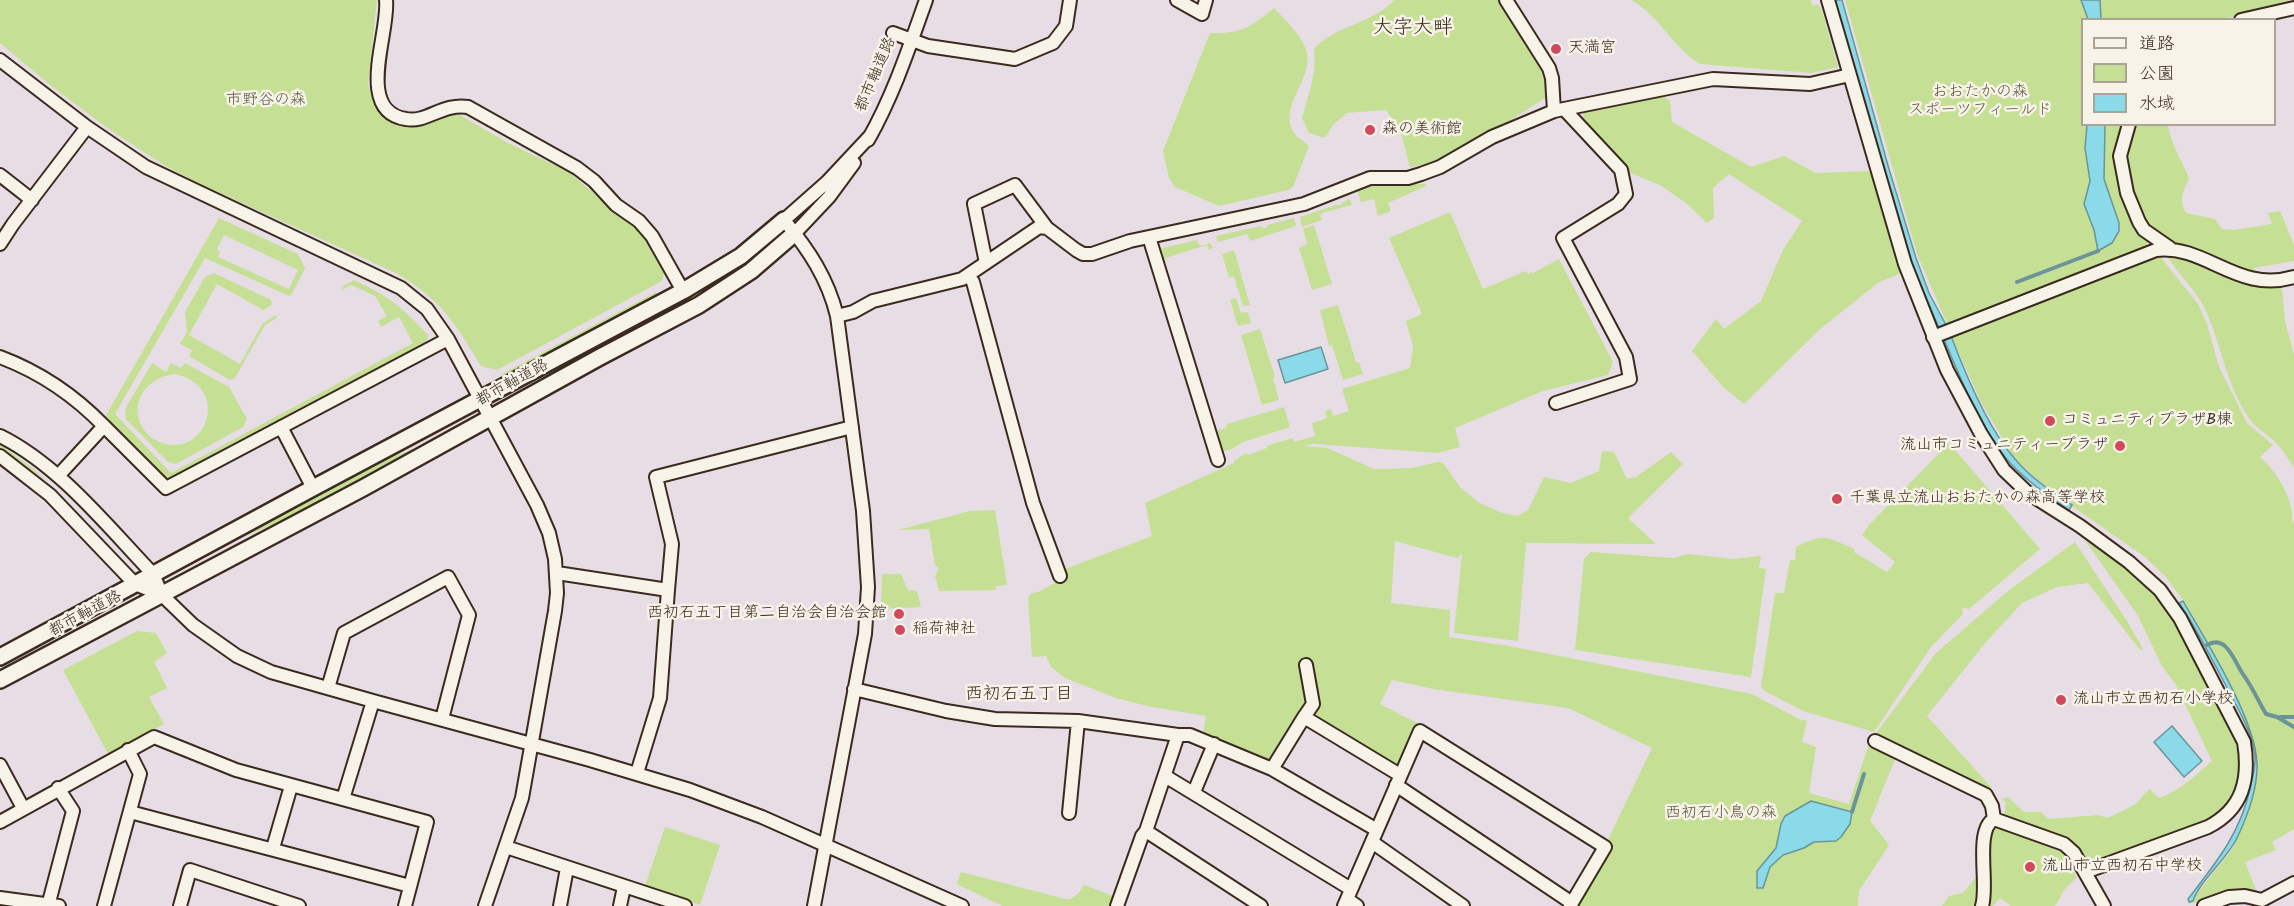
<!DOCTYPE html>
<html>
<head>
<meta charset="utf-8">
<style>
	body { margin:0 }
	#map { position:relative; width:2294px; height:906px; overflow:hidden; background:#e7dee5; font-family:Kalam,"Klee One",sans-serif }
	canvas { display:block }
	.legend { position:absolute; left:2081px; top:18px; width:195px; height:108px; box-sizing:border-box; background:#f7f3e8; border:2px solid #aca397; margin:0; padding:8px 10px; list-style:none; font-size:18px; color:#3b2a1e }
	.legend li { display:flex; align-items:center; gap:12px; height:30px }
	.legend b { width:30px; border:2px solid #aca397 }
</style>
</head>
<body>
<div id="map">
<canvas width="2294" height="906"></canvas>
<ul class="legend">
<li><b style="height:8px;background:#f7f3e8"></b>道路</li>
<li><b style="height:16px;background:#c5df95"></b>公園</li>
<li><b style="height:16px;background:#8bdae9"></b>水域</li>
</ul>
</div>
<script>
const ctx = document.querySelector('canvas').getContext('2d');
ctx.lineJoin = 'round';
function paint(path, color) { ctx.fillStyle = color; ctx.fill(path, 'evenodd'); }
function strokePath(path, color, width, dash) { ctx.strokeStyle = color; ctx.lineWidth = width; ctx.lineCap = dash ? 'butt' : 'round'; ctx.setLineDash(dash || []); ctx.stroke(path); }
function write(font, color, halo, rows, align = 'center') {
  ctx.font = font + ' Kalam,"Klee One",sans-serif'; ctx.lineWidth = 5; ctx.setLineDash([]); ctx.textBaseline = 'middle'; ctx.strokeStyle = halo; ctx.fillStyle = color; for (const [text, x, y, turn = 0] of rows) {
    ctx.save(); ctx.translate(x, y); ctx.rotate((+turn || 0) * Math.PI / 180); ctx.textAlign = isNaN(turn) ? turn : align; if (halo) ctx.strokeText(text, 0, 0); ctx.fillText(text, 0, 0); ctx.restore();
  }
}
paint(new Path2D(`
	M0 0H377L368 84 374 105 383 116 390 123 411 127 428 123 445 116 458 114 508 143 569 172 619 215 639 229 664 273 662 281 497 370 481 366C455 323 441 299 396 273L196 182 162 164 106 127 50 85 0 43Z
	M1394 0H1502L1547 71 1548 96 1465 150 1432 164 1410 167 1400 129 1386 110 1347 113 1333 125 1325 138 1309 133 1302 118C1308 96 1317 72 1314 49 1335 25 1373 24 1394 0Z
	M1631 0H1811L1813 6 1818 4 1822 11 1838 67 1811 73 1700 64C1672 47 1659 15 1631 0Z
	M1845 0H2294V3L2222 19 2082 20V124L2126 125 2118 148 2149 239 2147 247 1947 324 1917 254Z
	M1274 8C1286 21 1303 36 1307 53 1313 80 1276 108 1295 134 1298 138 1305 142 1309 146L1293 187 1288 190 1219 206 1175 187 1169 178 1163 151 1210 33C1242 34 1251 27 1274 8Z
	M1662 95 1670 101 1672 122 1751 167 1784 156 1816 173 1870 171 1902 273 1879 282 1819 330 1744 404 1723 387 1692 351 1716 319 1724 329 1761 301 1783 250 1802 221 1729 174 1713 188 1714 218 1707 223 1686 203 1660 185 1628 172 1627 168 1584 123 1583 111Z
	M2133 125H2168C2171 146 2182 159 2189 179 2182 192 2179 200 2186 213L2215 219 2222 229 2234 230 2272 224 2268 213 2280 211 2294 245V261L2254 268 2258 276 2282 289 2285 321 2294 355V468C2288 458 2281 447 2272 439 2265 433 2257 428 2251 421 2226 387 2222 344 2204 307 2195 289 2180 276 2169 259 2149 231 2124 191 2125 155 2125 145 2130 134 2133 125Z
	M1426 184V186L1388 203 1391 211 1378 216 1374 199 1361 202 1357 189 1377 185Z
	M1348 199 1350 200 1352 205 1322 213 1320 216 1322 220 1302 227 1300 217 1336 205H1340Z
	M1450 212 1483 289 1526 271 1528 274 1531 272 1533 273 1559 259 1613 362 1608 375 1543 391 1455 428 1460 447 1438 453 1314 444 1303 446 1327 448 1374 469 1412 468 1438 462 1443 463 1460 487 1478 502 1502 513 1518 516 1528 510 1544 477 1571 483 1599 471 1602 452 1604 451 1614 452 1627 479 1636 477 1671 452 1683 464 1628 518 1656 544 1526 543 1518 641 1454 633 1462 554 1457 558 1395 541 1391 603 1450 610 1449 637 1509 646 1752 694 1799 719 1807 721 1802 742 1816 747 1809 793 1849 804 1868 747 1872 745 1896 757 1870 821 1889 845 1859 891 1858 906H1576L1652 748 1568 708 1433 689 1392 680 1380 704 1417 723 1399 764 1393 766 1314 719 1308 703 1269 759 1263 761 1203 734 1206 716 1147 706 1116 698 1065 678 1051 667 1046 656 1032 657 1028 597 1032 593 1038 592 1068 576 1065 569 1152 536 1145 503 1234 463V461L1246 453 1248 455 1267 448 1266 446 1293 438 1294 442 1315 436 1312 423 1327 418 1325 411 1331 409 1333 416 1349 411 1342 389 1410 368 1413 346 1406 321 1422 314 1389 238Z
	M219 218 298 254 305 268 292 294 289 296 205 258 115 414 171 473 413 343 399 317 381 327 378 321 387 316 375 296 351 285 342 290 343 286 354 280C389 296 403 308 429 336L426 342 170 480 164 479 105 417ZM224 235 298 270 289 289 218 257 220 252 217 249Z
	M1294 218 1296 226 1250 241 1247 234 1218 242 1216 236 1261 226 1263 228H1267V225Z
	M1314 225 1332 284 1312 290 1299 248 1307 244 1303 229Z
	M1197 240 1200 246 1210 243 1213 248 1209 250 1207 245 1165 258 1166 263H1164L1159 249Z
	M1234 250 1250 305 1243 306 1234 276 1229 278 1222 254Z
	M2159 255 2198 304 2207 324 2219 367 2247 423 2273 445 2260 457C2276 471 2294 499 2292 521L2294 523V829L2272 842 2276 850 2245 862 2257 892C2227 889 2216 894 2189 904L2188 901 2192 900 2233 848 2250 807 2257 764 2256 751 2246 719 2183 600 2165 576 2145 557 2052 492 2014 458 1981 402 1951 336Z
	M214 273 271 300 272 305 263 310 217 284 189 335 240 364 263 323 276 315 277 318 265 325 235 378 230 380 189 356 192 350 180 344 187 332 185 312 205 277Z
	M720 281 694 300 606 347 559 367 558 365 665 308 701 293Z
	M656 292 658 295 503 378 502 374Z
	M1236 298 1241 313 1248 312 1251 323 1238 326 1230 300Z
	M1338 305 1356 362H1359L1363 374 1343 380 1332 345 1329 346 1320 310Z
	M1260 329 1275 377 1273 379 1279 400 1262 405 1241 335Z
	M152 363 166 372 171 363 181 368 185 363 229 387 247 419 243 427 176 464 168 462 126 419 125 409ZM175 374C231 386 208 458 162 443 152 440 143 432 140 422 131 396 151 377 175 374Z
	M1284 407 1290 427 1243 442 1232 449 1220 452 1214 431 1226 428 1227 424Z
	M1949 443 2040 549 1969 609 1962 608 1963 614 1931 647 1874 732 1803 711 1763 690 1761 686 1775 593H1784L1790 560H1795L1796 547C1826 532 1825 537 1855 549L1854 552 1887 572 1895 562 1862 535 1869 525Z
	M0 444 32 468 48 482 0 448Z
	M413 449 414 451 284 520 235 540 234 539 367 467Z
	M995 510 1007 585 996 586V590L939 591 935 576 939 568 935 565 929 529 898 530 970 511Z
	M2085 540C2104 553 2127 565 2144 582 2171 608 2242 729 2240 765 2240 779 2232 796 2224 807 2212 823 2190 828 2173 834 2159 840 2102 864 2091 862 2078 860 2073 846 2063 840 2046 829 2023 823 2004 815L2006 803 2002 799 2008 797 2024 812H2041L2048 819 2098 815 2108 818 2136 804 2149 789 2159 798C2181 790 2195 776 2212 761L2176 685 2162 666 2138 616Z
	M2075 542 2127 621 2143 649 2140 650 2088 583 2057 587 2022 603 1986 642 1927 716 1992 788H1988L1874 736 1936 653 2008 591Z
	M1591 552 1674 558 1688 554 1733 559 1761 556 1759 568 1766 569 1751 677 1575 650 1584 559Z
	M882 574H901L908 590 917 591 921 607 881 609Z
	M137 631 156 633 167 653 154 662 167 688 149 697 164 724 108 754 63 670Z
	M1995 825 2061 852 2066 857 2077 877 2064 890 2055 906H2011L2000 898 1993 906H1986L1989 837Z
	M665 827 720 845 700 905 645 886Z
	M961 872 1069 900 1078 894 1084 885 1118 898 1115 906H1002L957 884Z
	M1977 876 1979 884 1974 906H1942L1949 896 1963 893Z`), '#c5df95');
const water = new Path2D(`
	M1835 0H1842L1889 169 1916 258 1929 293 1946 325 1939 328 1910 261Z
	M2081 0H2100L2101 19H2088Z
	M2087 125H2105L2104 179 2119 223V231L2112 243 2098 251 2094 230 2084 204 2090 181 2085 148Z
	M1951 336C1965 373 1989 430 2015 459 2031 478 2052 492 2072 505L2069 510C2048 496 2028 482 2011 464 1983 433 1960 378 1944 339Z
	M1321 347 1328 369 1285 383 1278 360Z
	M2183 601C2206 641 2255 718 2257 763 2258 789 2248 815 2237 838 2227 859 2198 883 2193 901L2189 902 2188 899C2215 864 2241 833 2250 788 2252 778 2256 767 2255 756 2252 730 2236 706 2225 684 2210 656 2197 629 2179 603Z
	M2172 726 2202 761 2184 777 2154 742Z
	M1811 801 1852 812 1850 824 1841 837 1836 841 1814 842 1804 848 1783 855 1770 867 1763 888H1757V871L1776 848 1781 824 1785 816Z`);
paint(water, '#8bdae9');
strokePath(water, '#6b9498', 1.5);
strokePath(new Path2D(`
	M2017 282 2098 251
	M2207 645C2228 633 2235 665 2245 677 2253 689 2259 702 2266 714L2277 717 2294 727
	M2280 717H2294
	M1852 812 1864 774`), '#6b9498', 4);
const minor = new Path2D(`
	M386 0C390 32 354 111 406 119 427 123 442 103 468 107L577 168 594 181 616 205 639 221 652 236 683 291
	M1177 0 1202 14 1206 0
	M1506 0 1549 68 1552 78 1554 111
	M1828 0 1905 264 1947 370 1981 434 2004 470 2028 493 2080 526 2129 562 2160 590 2180 618 2244 742C2250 779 2243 809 2208 827L2085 872
	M2241 20 2294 8
	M893 33 928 46 1015 59 1053 43 1066 26 1070 0
	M0 60 87 127 146 167 401 288 427 309 448 339 537 505 549 533 555 559 557 593 555 611 522 798 485 906
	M2129 124 2120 156 2127 193 2139 222 2144 230 2170 248
	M868 140C893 96 909 48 926 0
	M0 175 32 200
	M795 233 829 197 854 163
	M1149 237 1218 460
	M0 244 13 224 87 127
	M986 263 974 204 1015 185 1047 228 1076 250 1083 254H1092L1130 241 1304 204 1370 178H1408L1421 174 1440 167 1492 137 1554 111 1713 79 1810 84 1850 75
	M968 275 973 282 1033 503 1060 576
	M837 316 853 312 873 301 962 279 1039 227 1047 228
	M1933 337 2156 250C2206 244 2237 294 2294 277
	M0 357C40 372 74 395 104 426
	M1556 403 1630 379 1626 357 1563 238 1618 204 1626 194 1621 170 1564 109
	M281 427 313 488
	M0 436C59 465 108 527 153 574L162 595 193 625 237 656 271 672 373 701 590 760 690 790 762 817 962 906
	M0 456 50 495 135 584 162 595
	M58 476 104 426 166 488 448 339
	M557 573 668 590 660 698 637 773
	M668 590 672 544 656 477 852 427
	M328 688 344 633 448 577 469 615 442 719
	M854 689 946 711 995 719 1078 721 1178 735H1190L1272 769 1377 830
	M1304 717 1313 704 1306 665
	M1178 735 1146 831 1261 906
	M1875 741 1986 795 1992 806 1994 819C1974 830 1989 885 1982 906
	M0 765 23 808
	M1272 769 1304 717 1400 775
	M1165 776 1351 889
	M1396 785 1572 903
	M1194 792 1214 744
	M343 799 373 701
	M130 812 410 886
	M1069 813 1078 721
	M1994 819 2064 844 2074 853 2104 906
	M0 822 154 737 236 770 427 822 405 906
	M1372 842 1463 906
	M506 847 685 906
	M273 848 291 786
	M0 898 59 906
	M1347 899 1357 906
	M48 906 73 811 58 788
	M104 906 140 774 128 750
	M180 906 190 870 299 906
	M560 906 567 868
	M620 906 624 887
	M814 906 865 634 868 587 863 511 837 316C828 279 809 250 784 220L827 182 871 135
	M1117 906 1142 836 1146 831
	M1344 906 1420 731 1605 847 1570 906
	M2204 906 2229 897 2245 896 2262 900 2294 883`);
const major = new Path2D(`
	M0 657 313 488 683 291 741 256 784 220
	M0 680 363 488 600 357 699 305 751 271 795 233`);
strokePath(minor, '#3b2a1e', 16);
strokePath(major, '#3b2a1e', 20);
strokePath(minor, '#f7f3e8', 12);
strokePath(major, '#f7f3e8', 15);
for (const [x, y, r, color] of [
	[1556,49,6,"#d1495b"],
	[1370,130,6,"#d1495b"],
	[2050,421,6,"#d1495b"],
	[2120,446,6,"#d1495b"],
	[1837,499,6,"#d1495b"],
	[899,614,6,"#d1495b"],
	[900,630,6,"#d1495b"],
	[2061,700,6,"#d1495b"],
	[2030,867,6,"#d1495b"]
]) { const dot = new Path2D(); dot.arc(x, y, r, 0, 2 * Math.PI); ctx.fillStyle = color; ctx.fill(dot); strokePath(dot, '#f7f3e8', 2); }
write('16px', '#3b2a1e', '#f7f3e8', [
	["天満宮",1568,49],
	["森の美術館",1382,130],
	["コミュニティプラザB棟",2062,421],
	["流山市コミュニティープラザ",2108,446,"right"],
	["千葉県立流山おおたかの森高等学校",1849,499],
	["西初石五丁目第二自治会自治会館",887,614,"right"],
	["稲荷神社",912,630],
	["流山市立西初石小学校",2073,700],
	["流山市立西初石中学校",2042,867]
], 'left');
write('16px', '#3b2a1e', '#f7f3e8', [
	["都市軸道路",877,75,-67],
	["都市軸道路",513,384,-29],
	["都市軸道路",86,615,-28]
]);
write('16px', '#5e573c', '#f7f3e8', [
	["おおたかの森",1980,93],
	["スポーツフィールド",1980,111],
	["市野谷の森",266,101],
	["西初石小鳥の森",1721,814]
]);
write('18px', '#3b2a1e', '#f7f3e8', [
	["西初石五丁目",1019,696]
]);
write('20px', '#3b2a1e', '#f7f3e8', [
	["大字大畔",1413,30]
]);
</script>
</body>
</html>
